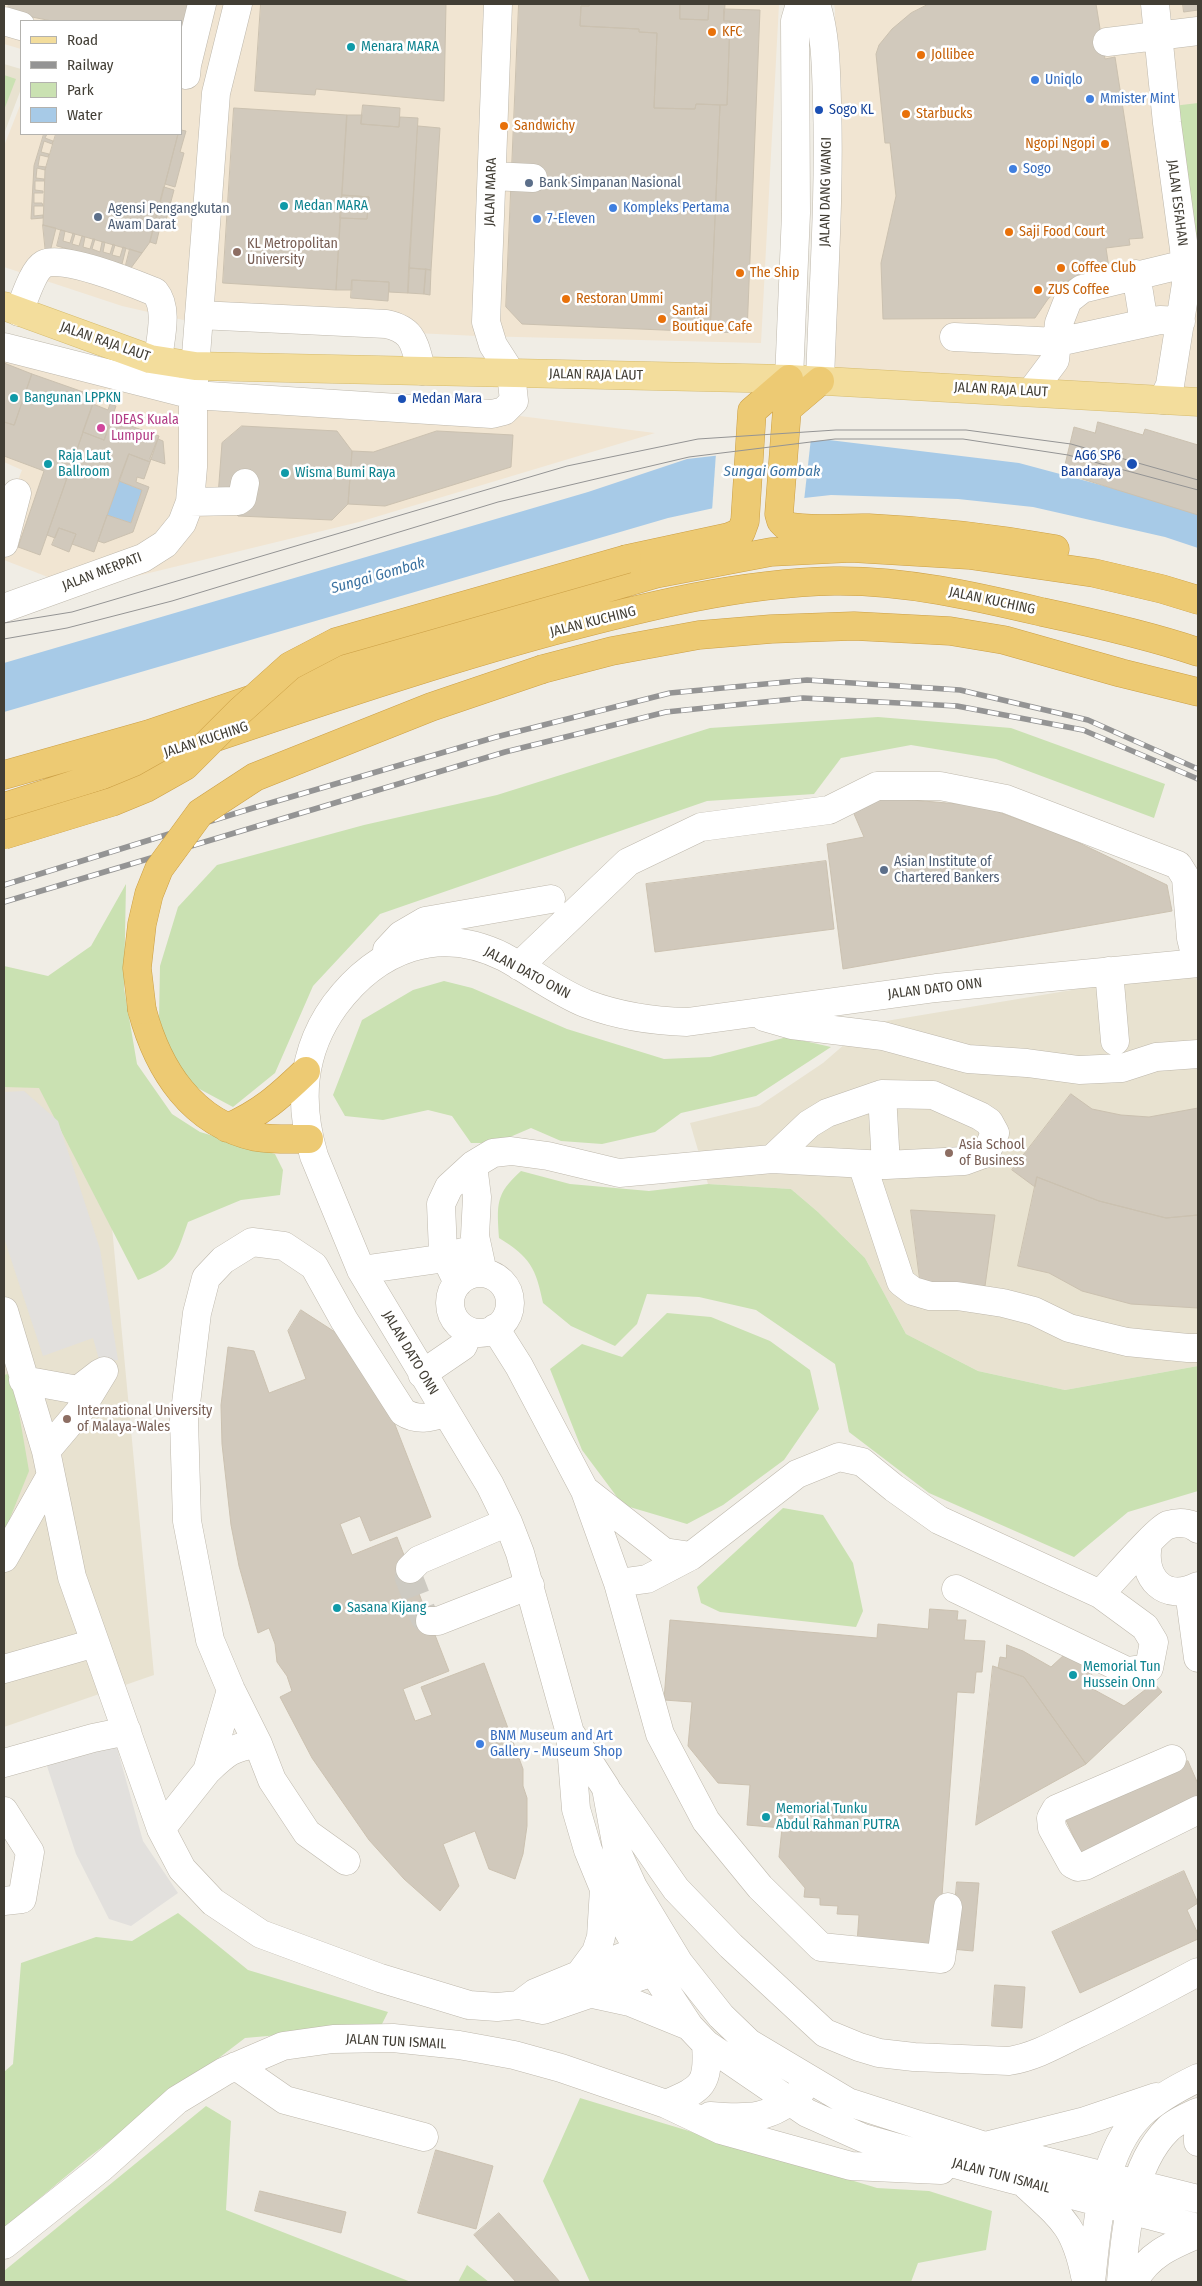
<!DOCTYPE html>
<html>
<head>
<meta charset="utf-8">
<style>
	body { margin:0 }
	#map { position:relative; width:1202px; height:2286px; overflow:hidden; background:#f0ede5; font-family:"Fira Sans Condensed",sans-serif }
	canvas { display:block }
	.frame { position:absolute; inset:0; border:5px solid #423e35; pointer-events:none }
	.legend { position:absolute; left:20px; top:20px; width:162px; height:115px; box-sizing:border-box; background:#fff; border:1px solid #b3b2ae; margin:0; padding:6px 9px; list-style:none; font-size:15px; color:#423e35 }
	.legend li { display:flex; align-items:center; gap:10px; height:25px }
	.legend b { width:25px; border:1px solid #b3b2ae }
</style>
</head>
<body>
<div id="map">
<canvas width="1202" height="2286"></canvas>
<div class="frame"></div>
<ul class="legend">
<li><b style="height:6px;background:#f3dd9c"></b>Road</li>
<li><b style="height:6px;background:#949494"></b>Railway</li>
<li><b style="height:14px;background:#cae1b2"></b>Park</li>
<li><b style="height:14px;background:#a7cae7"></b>Water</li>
</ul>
</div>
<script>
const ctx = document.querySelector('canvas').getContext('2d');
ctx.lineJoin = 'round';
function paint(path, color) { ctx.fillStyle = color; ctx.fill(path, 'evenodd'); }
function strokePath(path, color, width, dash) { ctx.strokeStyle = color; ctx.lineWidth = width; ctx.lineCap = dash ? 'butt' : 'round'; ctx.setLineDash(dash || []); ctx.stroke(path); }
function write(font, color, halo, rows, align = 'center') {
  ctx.font = font + ' "Fira Sans Condensed",sans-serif'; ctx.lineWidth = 5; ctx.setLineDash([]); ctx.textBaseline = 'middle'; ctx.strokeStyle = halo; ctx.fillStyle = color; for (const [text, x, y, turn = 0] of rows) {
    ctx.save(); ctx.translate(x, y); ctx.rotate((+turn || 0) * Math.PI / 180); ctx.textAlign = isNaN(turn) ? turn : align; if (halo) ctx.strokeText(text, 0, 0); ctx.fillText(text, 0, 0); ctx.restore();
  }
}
paint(new Path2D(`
	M4 4H779L761 343 477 336 192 322 122 306 4 267V146L21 103V134H181V21H21V49L4 44Z
	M834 4H1198V393L832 371 835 9Z
	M4 340 185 390 448 407 655 433 359 522 141 575 84 591 4 560V516L22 470 4 462Z`), '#f1e5d2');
paint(new Path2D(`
	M4 64 21 69V89L4 134Z
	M1198 976V1366L1065 1390 978 1371 906 1334 865 1258 818 1212 791 1189 708 1184 690 1123 759 1106 823 1063 868 1024 1120 982Z
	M36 1049 106 1163 154 1675 4 1727V1052Z`), '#e8e2d0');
paint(new Path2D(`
	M4 75 16 79 4 110Z
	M1198 103V295H1197L1173 106Z
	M878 717 1011 728 1165 784 1154 818 996 759 911 745 841 758 814 794 707 801 380 914 313 986 275 1073 233 1107 192 1085 172 1060 159 1018 160 966 178 907 217 865 364 825 497 795 710 728Z
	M126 884 124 988 137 1064 172 1114 200 1132 275 1154 283 1170 280 1195 241 1200 188 1222C175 1258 176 1265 138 1280L39 1088 4 1087V966L48 976 91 946Z
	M444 981 472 988 567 1029 664 1059 710 1057 787 1037 831 1047 756 1096 681 1113 655 1132 602 1144 561 1141 531 1128 496 1143H471L452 1116 428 1110 383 1120 345 1116 333 1095 362 1020 413 990Z
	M521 1171 570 1184 649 1191 708 1184 791 1189 818 1212 865 1258 906 1334 978 1371 1065 1390 1198 1366V1491L1128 1512 1074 1557 929 1493 849 1432 835 1364 756 1310 699 1297 647 1294 637 1324 615 1346 571 1326 543 1303C536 1268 530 1257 499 1238 497 1205 495 1194 521 1171Z
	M667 1313 711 1317 770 1341 810 1370 819 1409 784 1460 723 1505 687 1524 623 1505 582 1450 550 1369 582 1344 622 1357Z
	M12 1373 29 1471 4 1533V1375Z
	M783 1508 823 1515 853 1563 863 1611 856 1627 720 1612 701 1603 697 1587Z
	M178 1913 248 1970 388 2012 381 2026 245 2038 89 2157 4 2228V2072L13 2064 21 1963 96 1937 132 1941Z
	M580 2098 877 2188 929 2191 992 2211 986 2250 918 2263 911 2282H590L543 2181Z
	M206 2106 231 2121 226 2210 411 2282H4V2271Z
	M467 2265 489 2282H458Z`), '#cae1b2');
paint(new Path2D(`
	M24 1091 58 1121 100 1249 118 1360 100 1363 93 1338 43 1356 4 1238V1092Z
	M114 1737 143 1841 178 1893 131 1926 109 1919 76 1854 44 1757Z`), '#e2e0dd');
paint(new Path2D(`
	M829 440 1019 463 1198 511V548L1165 537 1033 507 958 499 831 495 714 508 668 518 4 712V663L588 492 687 459 722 455 767 444Z
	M119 481 142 490 131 523 107 515Z`), '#a7cae7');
paint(new Path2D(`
	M811 438 804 501 712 511 716 453 767 441Z`), '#f0ede5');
const building = new Path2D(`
	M9 4H200L181 39V21H52L7 12Z
	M261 4H446L444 101 316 89 315 95 255 91Z
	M519 4H589V6H581L580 26 639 29V32L657 33 654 108 695 109 696 104 720 105 710 332 522 324 506 307Z
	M589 4H680V19L708 20 709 4H725L724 21H730L727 105 696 104 695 109 654 108 657 33 639 32V29L580 26 581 6H589Z
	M680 4H709L708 20 680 19Z
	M929 4H1096L1105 59 1115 57 1143 238 1129 239 1130 245 1106 248 1109 268 1086 273 1069 280 1048 299 1035 318 883 319 881 263 896 196 890 143H885L876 54 879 45 892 29 911 13Z
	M1183 4H1198V10L1184 12Z
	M724 9 760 10 747 333 710 332 720 105H727L730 21H724Z
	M363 105 400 108 399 127 361 124Z
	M234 108 347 115 336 290 223 283Z
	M347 115H362L361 124 399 127 400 117 418 118 408 293 389 292V282L352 280V290H336L340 218 367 219 369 197 342 195Z
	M418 126 440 128 431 270 409 268Z
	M181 130 186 131 180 152 184 153 175 187 165 184 178 134H181Z
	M44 134H47L45 138 53 141 52 144 44 141 41 152 49 154 48 157 40 155 38 166 46 167 45 170 37 168 36 178 44 179V181H35V190L43 191V193H34V203H42L43 206H34V216L43 215V218L31 219 34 166Z
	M56 134H178L150 242 142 253 43 225 45 170Z
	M164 187 174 190 165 224 161 223 156 244 150 242Z
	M342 195 369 197 367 219 340 218Z
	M43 225 56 228 50 252 46 255Z
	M61 230 65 231 63 241 70 243 73 233 75 234 72 244 79 246 82 236 85 237 83 247 90 249 93 239H95L92 249 100 252 102 242H105L103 252 110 254 113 244 115 245 112 255 120 257 123 247 126 248 122 264 57 246Z
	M130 249 142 253 125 276 124 272Z
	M409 268 426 269 424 294 408 293Z
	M426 269 431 270 430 295 424 294Z
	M352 280 389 282 388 301 351 298Z
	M4 363 32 374 14 425 4 422Z
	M32 374 89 394 86 402 93 404 40 555 18 547 44 471 4 456V422L14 425Z
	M93 404 108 410 110 404 116 406 104 440 83 432Z
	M111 419 159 436 150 462 129 454 94 552 72 544 76 534 59 528 55 538 47 535 83 432 104 440Z
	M1098 422 1143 435 1145 429 1198 445V515L1063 473 1074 427 1095 433Z
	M242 426 337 431 352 451 348 504 332 520 238 516 218 496 222 443Z
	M437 431 513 435 511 467 385 506 348 504 352 451 373 452Z
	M158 439 163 441 165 464 150 459Z
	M129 454 150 462 144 479 137 477 136 482 149 487 133 532 104 543 98 541 107 515 131 523 142 490 119 481Z
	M59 528 76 534 69 552 52 545Z
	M888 798 982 806 1069 838 1167 885 1172 911 843 969 827 844 864 837 851 807Z
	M826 861 834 929 655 952 646 884Z
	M1071 1094 1092 1109 1121 1115 1149 1117 1198 1108V1215L1166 1218 1099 1201 1037 1177 1035 1187 1012 1170Z
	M1037 1177 1099 1201 1166 1218 1198 1215V1308L1131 1304 1082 1291 1049 1273 1018 1266Z
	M911 1210 995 1215 985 1286 921 1287Z
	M301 1310 338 1334 383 1394 431 1517 370 1541 360 1516 340 1524 352 1555 397 1537 449 1671 403 1689 415 1721 432 1715 421 1687 484 1663 523 1769V1786L527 1798V1826L523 1854 515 1879 489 1869 475 1831 443 1844 459 1886 440 1911 404 1879 369 1840 312 1758 280 1697 292 1691 287 1676 277 1662 275 1644 269 1628 258 1633 239 1566 231 1525 222 1444 221 1405 228 1347 254 1351 269 1393 306 1379 288 1331Z
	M930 1609 958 1611 957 1620H966L964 1640 985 1641 982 1672H976L974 1693 957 1692 938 1950 857 1943 859 1915 837 1914 838 1906 820 1905V1898L804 1897 805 1888 779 1857 782 1828 747 1825 750 1785 718 1783 688 1746 692 1702 664 1700 670 1620 877 1638 878 1624 928 1629Z
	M1007 1645 1023 1651 1051 1667 1065 1654 1092 1669 1091 1688 1124 1706 1154 1683 1162 1692 1086 1764 1024 1677 998 1668 1000 1657 1006 1658Z
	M993 1666 1024 1677 1086 1764 976 1825Z
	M1188 1761 1198 1784V1801L1082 1855 1065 1818Z
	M1184 1871 1198 1903 1187 1910 1198 1934V1939L1080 1993 1052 1932Z
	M957 1882 979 1883 973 1951 951 1949Z
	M995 1985 1025 1987 1022 2028 992 2026Z
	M436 2150 493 2166 476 2229 418 2213Z
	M260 2191 346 2212 341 2233 255 2211Z
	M499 2213 560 2282H516L474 2235Z`);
paint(building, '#d1c9bc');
strokePath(building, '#cbc1b0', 1);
strokePath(new Path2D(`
	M410 1569 409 1578 424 1617 430 1621`), '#cdcac2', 28, [28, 14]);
const minor = new Path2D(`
	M816 4C826 35 826 69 827 102 830 195 823 288 820 381
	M1155 4 1167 123 1184 249 1186 284 1170 385 1163 400
	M4 21 21 26
	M1107 42 1198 31
	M186 75 187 65 202 4
	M492 176 533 178
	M1136 274 1144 323
	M19 312C24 300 33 270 44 264 62 254 135 284 155 292 169 309 160 339 158 360
	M199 315 386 324C415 330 414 345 422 371
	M954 337 1058 342 1160 320 1181 321
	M4 347 193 395 492 414 504 411 514 401 511 373 493 345 486 322 498 4
	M789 379 796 213 795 21 800 4
	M1031 392 1055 360 1059 323 1068 300 1082 289 1185 264
	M190 502 238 501 242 498 245 483
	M4 543 17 493
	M4 608 143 558 165 544 182 523 190 502 193 467V395L216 93 238 4
	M387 950 401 935 425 921 551 899
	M1198 963 936 988 687 1022C653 1021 619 1016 587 1004 557 992 532 972 504 957 438 924 377 949 335 1005 301 1052 298 1102 314 1156L361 1270 490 1485 508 1522 520 1553 570 1733 576 1809 588 1850 604 1889 639 1950 689 2026 706 2044 807 2113 863 2138 973 2169 1198 2228
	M519 966 628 862 701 827 829 810 877 786H940L1006 799 1178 865 1186 878 1191 938 1197 963
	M1109 971 1115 1041
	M764 1017 792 1025 883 1036 968 1059 1027 1063 1079 1070 1122 1068 1156 1057 1198 1054
	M882 1094 886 1165
	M862 1164 901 1282 913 1291 930 1296H957L1003 1303 1034 1311 1069 1328 1127 1342 1188 1348H1198
	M473 1165 493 1153 511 1151 548 1156 619 1173 772 1159 886 1165 964 1161 986 1153 995 1133 989 1122 980 1116 933 1095 882 1094 827 1113 809 1124 772 1159
	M361 1270 446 1258 463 1252
	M450 1303a30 30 0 1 1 60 0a30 30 0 1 1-60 0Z
	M458 1283 443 1252 441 1204 449 1187 473 1165 477 1197 475 1236 483 1273
	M4 1311 46 1451 72 1577 161 1829 182 1869 213 1902 261 1934 380 1978 469 2005 497 2007 519 2005 543 2010 679 1963
	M495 1328 519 1366 585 1491 618 1583 660 1734 706 1821 760 1887 821 1947 941 1959 948 1907
	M422 1374 463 1346 469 1331
	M23 1380 78 1390 100 1373
	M46 1451 79 1412 104 1371
	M586 1491 664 1552 691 1556
	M1148 1544C1141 1578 1165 1603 1198 1586
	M4 1558 50 1477
	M410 1569 419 1560 508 1522
	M618 1583 647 1579 691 1556 797 1474 839 1457 862 1462 894 1488 939 1520 1100 1594 1145 1627 1154 1642 1149 1668 1127 1671 956 1589
	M1189 1591 1198 1658
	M1100 1594C1113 1581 1157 1529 1168 1525 1178 1522 1190 1522 1198 1529
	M430 1621H438L530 1585
	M4 1669 95 1643
	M231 1690 207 1771C226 1753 232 1747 258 1744
	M571 1734 606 1788 618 1854 633 1887 679 1963 721 2016 749 2043 848 2102 985 2146 1198 2199
	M1172 1759 1056 1809 1051 1818 1052 1828 1072 1864 1078 1867 1085 1866 1198 1810
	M4 1763 93 1738 127 1731
	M609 1793 676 1889 731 1946 825 2033 859 2047 879 2053 914 2057 1009 2061C1034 2057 1055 2045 1077 2034 1118 2015 1158 1993 1198 1972
	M4 1811 30 1852 22 1899 4 1901
	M161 1829 207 1771
	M346 1861 307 1833 272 1780 258 1744 231 1690 210 1640 187 1521 184 1420 197 1313 206 1278 223 1260 252 1242 284 1246 314 1266 344 1320 403 1412C417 1421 430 1418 446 1413
	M579 1975 596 1952 601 1937 604 1889
	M593 1994 630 2002 689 2026
	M519 2005 535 1993 656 1943
	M236 2066 285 2100 424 2137
	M666 2104C703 2088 709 2085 706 2044
	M710 2116C747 2119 773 2120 801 2091
	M1198 2136V2142
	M989 2145 1085 2121 1156 2097
	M1026 2185C1062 2218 1075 2226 1085 2276
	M4 2245 101 2168 177 2100 225 2071 283 2046 333 2039 393 2038 459 2045 514 2055 561 2068 666 2104 721 2130 851 2166 941 2170
	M1091 2282C1097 2230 1100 2155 1140 2115 1157 2099 1177 2088 1198 2078
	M1121 2282C1125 2233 1131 2165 1168 2129 1175 2122 1189 2116 1198 2112
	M1134 2282C1147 2255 1172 2245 1198 2234`);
const major = new Path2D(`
	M4 306 150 359 195 366 789 379 1198 402`);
const highway = new Path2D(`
	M820 381 787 409 779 514 781 521 786 526C812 532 843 527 869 528 932 531 993 538 1055 549
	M627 559 729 537 741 532 745 521 752 411 789 379
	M543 669 612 651 699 635 771 629 854 626 950 631 1004 640 1121 673 1198 692
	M4 775 149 734 353 665 573 598 655 574 771 552 851 548 969 555 1094 573 1162 589 1198 600
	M4 807C187 750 368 681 553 631 644 607 739 583 834 581 904 580 974 596 1042 612 1094 623 1148 635 1198 652
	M142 1010C158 1070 192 1123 256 1137 273 1140 291 1139 309 1139
	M227 1128C261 1113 279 1097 306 1071`);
strokePath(minor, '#beb8ac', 29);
strokePath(major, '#d5bb6e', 29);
strokePath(highway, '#cb9f45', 29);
strokePath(minor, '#fff', 28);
strokePath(major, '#f3dd9c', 28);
strokePath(highway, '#edca73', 28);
strokePath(new Path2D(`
	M4 623 72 612 567 466 698 439 836 430H966L1071 444 1198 480
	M4 639 67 628 172 601 498 502 689 457 835 439H963L1068 455 1198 490`), '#949494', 1);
const rail = new Path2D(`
	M4 885 253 808 496 737 670 693 807 680 960 690 1088 720 1198 769
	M4 902 505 752 666 712 803 698 957 706 1083 730 1198 779`);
strokePath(rail, '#949494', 5.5);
strokePath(rail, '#fff', 4, [11]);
const highwayBridge = new Path2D(`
	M4 835 112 802 146 788 185 766 240 711 290 666 336 642 627 559
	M142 1010 137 968 142 924 149 894 159 869 200 813 255 777 431 707 543 669`);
strokePath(highwayBridge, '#cb9f45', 29, []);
strokePath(highwayBridge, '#edca73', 28);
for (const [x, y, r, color] of [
	[712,32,5,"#e8710a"],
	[351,47,5,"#0f9aa8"],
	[921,55,5,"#e8710a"],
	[1035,80,5,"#3f7fe0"],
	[1090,99,5,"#3f7fe0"],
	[819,110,5,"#1a4fb4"],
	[906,114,5,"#e8710a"],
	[504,126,5,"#e8710a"],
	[1105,144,5,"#e8710a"],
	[1013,169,5,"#3f7fe0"],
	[529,183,5,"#5c6f8a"],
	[284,206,5,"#0f9aa8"],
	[613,208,5,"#3f7fe0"],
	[98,217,5,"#5c6f8a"],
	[537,219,5,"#3f7fe0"],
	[1009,232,5,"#e8710a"],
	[237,252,5,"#8d6e63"],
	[1061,268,5,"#e8710a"],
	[740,273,5,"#e8710a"],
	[1038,290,5,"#e8710a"],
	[566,299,5,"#e8710a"],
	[662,319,5,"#e8710a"],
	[14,398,5,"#0f9aa8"],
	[402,399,5,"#1a4fb4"],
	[101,428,5,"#d1479c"],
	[48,464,5,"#0f9aa8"],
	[1132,464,6,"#1a4fb4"],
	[285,473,5,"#0f9aa8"],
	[884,870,5,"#5c6f8a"],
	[949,1153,5,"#8d6e63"],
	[67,1419,5,"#8d6e63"],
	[337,1608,5,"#0f9aa8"],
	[1073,1675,5,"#0f9aa8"],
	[480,1744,5,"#3f7fe0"],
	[766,1817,5,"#0f9aa8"]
]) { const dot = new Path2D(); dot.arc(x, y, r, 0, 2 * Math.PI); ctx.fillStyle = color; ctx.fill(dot); strokePath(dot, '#fff', 2); }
write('14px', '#c56008', '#fff', [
	["KFC",722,32],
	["Jollibee",931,55],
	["Starbucks",916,114],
	["Sandwichy",514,126],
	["Ngopi Ngopi",1095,144,"right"],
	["Saji Food Court",1019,232],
	["Coffee Club",1071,268],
	["The Ship",750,273],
	["ZUS Coffee",1048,290],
	["Restoran Ummi",576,299],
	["Santai",672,311],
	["Boutique Cafe",672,327]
], 'left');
write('14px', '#0d838f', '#fff', [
	["Menara MARA",361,47],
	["Medan MARA",294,206],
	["Bangunan LPPKN",24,398],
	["Raja Laut",58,456],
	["Ballroom",58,472],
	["Wisma Bumi Raya",295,473],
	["Sasana Kijang",347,1608],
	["Memorial Tun",1083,1667],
	["Hussein Onn",1083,1683],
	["Memorial Tunku",776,1809],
	["Abdul Rahman PUTRA",776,1825]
], 'left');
write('14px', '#366cbe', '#fff', [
	["Uniqlo",1045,80],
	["Mmister Mint",1100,99],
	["Sogo",1023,169],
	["Kompleks Pertama",623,208],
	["7-Eleven",547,219],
	["BNM Museum and Art",490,1736],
	["Gallery - Museum Shop",490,1752]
], 'left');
write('14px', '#164399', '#fff', [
	["Sogo KL",829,110],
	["Medan Mara",412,399],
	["AG6 SP6",1121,456,"right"],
	["Bandaraya",1121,472,"right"]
], 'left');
write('14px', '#4e5e75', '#fff', [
	["Bank Simpanan Nasional",539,183],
	["Agensi Pengangkutan",108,209],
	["Awam Darat",108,225],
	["Asian Institute of",894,862],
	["Chartered Bankers",894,878]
], 'left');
write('14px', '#423e35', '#fff', [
	["JALAN MARA",491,192,-88],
	["JALAN DANG WANGI",826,192,-89],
	["JALAN ESFAHAN",1177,203,83],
	["JALAN RAJA LAUT",105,342,19],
	["JALAN RAJA LAUT",596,375,1],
	["JALAN RAJA LAUT",1001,390,3],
	["JALAN MERPATI",102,572,-21],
	["JALAN KUCHING",992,601,12],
	["JALAN KUCHING",593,622,-14],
	["JALAN KUCHING",206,740,-18],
	["JALAN DATO ONN",527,973,28],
	["JALAN DATO ONN",935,989,-7],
	["JALAN DATO ONN",410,1353,59],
	["JALAN TUN ISMAIL",396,2042,3],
	["JALAN TUN ISMAIL",1001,2176,15]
]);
write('14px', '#785e54', '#fff', [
	["KL Metropolitan",247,244],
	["University",247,260],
	["Asia School",959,1145],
	["of Business",959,1161],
	["International University",77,1411],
	["of Malaya-Wales",77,1427]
], 'left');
write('14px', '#b23c85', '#fff', [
	["IDEAS Kuala",111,420],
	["Lumpur",111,436]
], 'left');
write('italic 15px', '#3b72a1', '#fff', [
	["Sungai Gombak",772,472],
	["Sungai Gombak",378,576,-16]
]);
</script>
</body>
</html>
